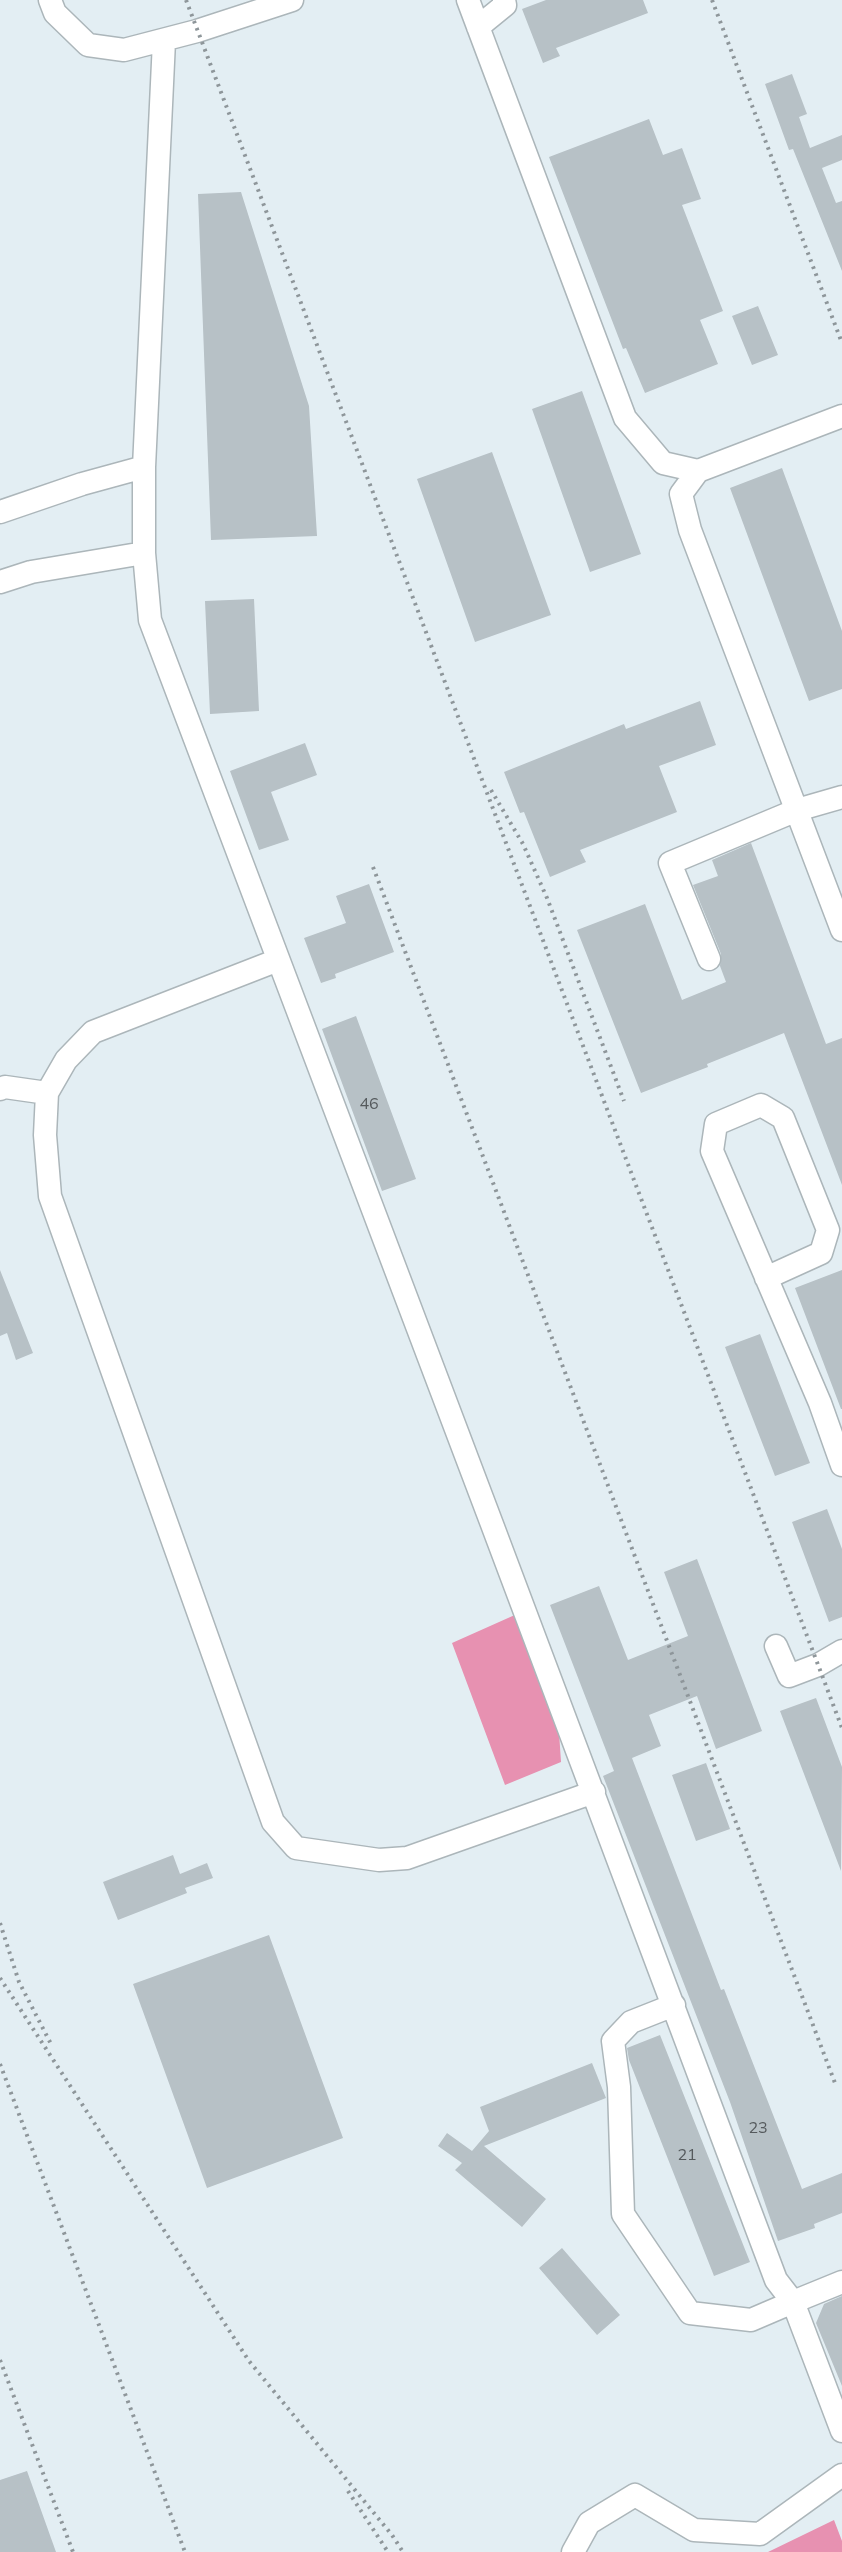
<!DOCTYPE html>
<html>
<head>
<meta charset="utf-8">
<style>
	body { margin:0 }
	canvas { display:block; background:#e3eef3 }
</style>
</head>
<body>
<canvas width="842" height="2552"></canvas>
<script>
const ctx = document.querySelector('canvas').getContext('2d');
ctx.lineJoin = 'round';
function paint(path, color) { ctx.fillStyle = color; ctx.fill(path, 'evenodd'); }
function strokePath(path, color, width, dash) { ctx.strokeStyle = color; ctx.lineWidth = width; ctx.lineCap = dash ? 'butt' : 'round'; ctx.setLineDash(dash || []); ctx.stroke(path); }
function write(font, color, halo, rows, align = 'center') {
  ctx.font = font + ' Mulish,sans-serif'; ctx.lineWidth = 4; ctx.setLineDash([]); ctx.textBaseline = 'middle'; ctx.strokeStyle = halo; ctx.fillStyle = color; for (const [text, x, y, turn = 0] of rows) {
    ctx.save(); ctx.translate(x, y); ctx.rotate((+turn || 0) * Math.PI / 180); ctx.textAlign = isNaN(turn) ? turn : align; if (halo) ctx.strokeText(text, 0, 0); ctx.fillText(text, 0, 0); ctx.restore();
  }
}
paint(new Path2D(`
	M517 1614 559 1732 561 1762 505 1785 452 1643Z
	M834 2520 842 2541V2552H768Z`), '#e791b1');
paint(new Path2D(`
	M546 0H643L648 13 556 48 560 56 543 63 522 9Z
	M792 74 807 114 799 117 810 148 842 135V160L822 168 836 203 842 201V271L793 149 789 150 765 84Z
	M649 119 663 155 682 148 701 199 682 205 723 311 700 320 718 364 645 393 626 348 623 349 549 157Z
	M241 192 309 406 317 536 211 540 198 194Z
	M758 306 778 355 752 365 732 316Z
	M582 391 641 554 590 572 532 409Z
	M492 452 551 615 475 642 417 479Z
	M782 468 842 631V689L809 701 730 488Z
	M254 599 259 711 210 714 205 601Z
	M700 701 716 745 659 766 677 812 580 850 586 862 550 877 524 812 520 813 504 772 624 724 626 729Z
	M305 743 317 775 271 792 289 840 259 850 230 771Z
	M751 843 826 1044 842 1038V1185L784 1033 707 1064 708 1067 641 1093 577 930 645 904 682 1000 726 982 720 966 721 954 693 885 718 876 712 860Z
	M369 884 394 952 335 974 336 978 321 983 304 938 346 923 336 896Z
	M356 1016 416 1179 382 1191 322 1029Z
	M0 1270 33 1353 16 1360 7 1333 0 1336Z
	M842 1270V1409H841L795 1288Z
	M760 1334 810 1463 775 1476 725 1347Z
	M827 1509 842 1549V1617L829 1622 792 1522Z
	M697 1559 762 1731 716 1749 697 1696 649 1715 661 1746 632 1758 721 1990 724 1989 802 2189 842 2173V2213L814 2224 815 2228 778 2241 730 2102 603 1776 614 1771 550 1605 599 1586 628 1660 688 1636 664 1572Z
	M816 1698 842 1767 841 1871 780 1711Z
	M706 1763 730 1829 696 1841 672 1775Z
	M173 1855 180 1874 207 1863 213 1878 185 1888 187 1893 118 1920 103 1882Z
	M269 1935 343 2138 207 2188 133 1984Z
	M660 2035 750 2262 714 2276 629 2060 627 2048Z
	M592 2063 606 2098 484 2146 546 2199 522 2227 455 2170 462 2163 438 2146 447 2133 472 2151 489 2131 480 2107Z
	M562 2248 620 2315 597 2335 539 2268Z
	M842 2296V2386L816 2323 824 2304Z
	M27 2471 56 2552H0V2480Z`), '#b7c1c6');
const minor = new Path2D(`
	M50 0 55 13 88 45 124 50 197 31 292 0
	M468 0 625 418 663 463 698 471 842 416
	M478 27 505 5 504 0
	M164 41 144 467V553L150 620C358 1173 570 1726 776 2280L793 2302 751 2320 690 2313 623 2214 619 2087 613 2041 631 2022 674 2005
	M698 471 681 494 690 530 842 930
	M0 512 82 484 144 467
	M0 582 31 572 144 553
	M709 959 670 863 797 810 842 797
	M278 960 93 1032 66 1060 47 1093 45 1135 50 1196 273 1822 296 1848 379 1860 407 1858 594 1792
	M0 1089 5 1087 47 1093
	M766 1278 821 1253 828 1230 783 1118 761 1105 716 1124 712 1151 820 1403 842 1465
	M776 1646 789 1676 818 1665 842 1651
	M842 2282 793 2302 842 2431
	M573 2552 589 2523 635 2495 694 2530 760 2534 842 2475`);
strokePath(minor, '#acb6ba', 25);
strokePath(minor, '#fff', 22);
strokePath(new Path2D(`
	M186 0 842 1728
	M712 0 842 343
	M491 790 523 844 547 898 624 1101
	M373 867 835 2083
	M0 1923 19 1982 51 2044
	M0 1978 249 2361 392 2535 403 2552
	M0 2064 185 2552
	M0 2360 73 2552
	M348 2491 388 2552`), '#8e969a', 4, [2.5, 5]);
write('16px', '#555a5d', null, [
	["46",369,1104],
	["23",758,2128],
	["21",687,2155]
]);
</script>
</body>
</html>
